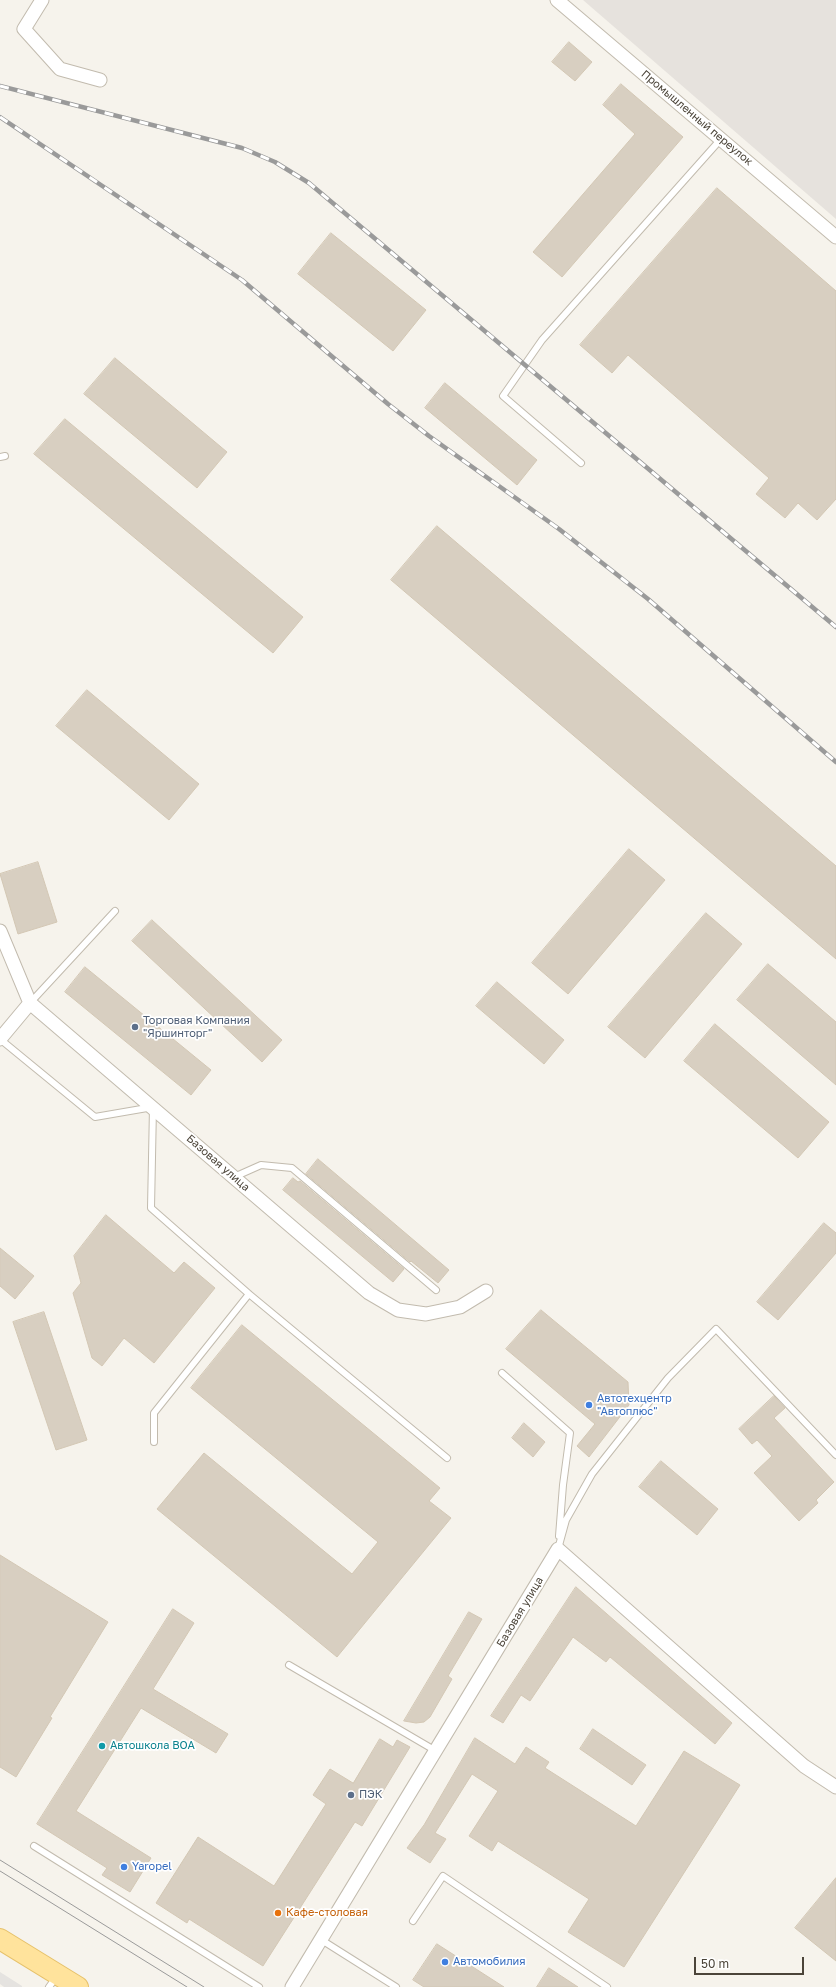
<!DOCTYPE html>
<html>
<head>
<meta charset="utf-8">
<style>
	body { margin:0 }
	#map { position:relative; width:836px; height:1987px; overflow:hidden; background:#f6f3ec; font-family:"Golos Text",sans-serif }
	canvas { display:block }
	.scale { position:absolute; left:694px; top:1957px; width:110px; height:18px; box-sizing:border-box; border:2px solid #4b4439; border-top:0; padding-left:5px; font-size:12px; line-height:14px; white-space:nowrap; color:#4b4439; -webkit-text-stroke:3px #fff; paint-order:stroke }
</style>
</head>
<body>
<div id="map">
<canvas width="836" height="1987"></canvas>
<div class="scale">50 m</div>
</div>
<script>
const ctx = document.querySelector('canvas').getContext('2d');
ctx.lineJoin = 'round';
function paint(path, color) { ctx.fillStyle = color; ctx.fill(path, 'evenodd'); }
function strokePath(path, color, width, dash) { ctx.strokeStyle = color; ctx.lineWidth = width; ctx.lineCap = dash ? 'butt' : 'round'; ctx.setLineDash(dash || []); ctx.stroke(path); }
function write(font, color, halo, rows, align = 'center') {
  ctx.font = font + ' "Golos Text",sans-serif'; ctx.lineWidth = 3.5; ctx.setLineDash([]); ctx.textBaseline = 'middle'; ctx.strokeStyle = halo; ctx.fillStyle = color; for (const [text, x, y, turn = 0] of rows) {
    ctx.save(); ctx.translate(x, y); ctx.rotate((+turn || 0) * Math.PI / 180); ctx.textAlign = isNaN(turn) ? turn : align; if (halo) ctx.strokeText(text, 0, 0); ctx.fillText(text, 0, 0); ctx.restore();
  }
}
paint(new Path2D(`
	M583 0H836V219Z`), '#e6e2dd');
paint(new Path2D(`
	M0 1972 22 1986V1987H4L0 1984Z`), '#e5e3e0');
const building = new Path2D(`
	M569 42 592 62 575 81 552 62Z
	M621 84 683 137 562 277 533 252 635 134 603 105Z
	M717 188 836 291V499L817 520 798 503 785 518 756 494 769 478 628 355 612 373 580 345Z
	M331 233 426 310 393 351 298 274Z
	M115 358 227 452 197 488 84 394Z
	M445 383 537 460 517 485 425 408Z
	M65 419 303 617 273 653 34 454Z
	M437 526 836 866V959L391 580Z
	M87 690 199 784 169 820 56 726Z
	M629 849 665 880 568 994 532 963Z
	M38 862 57 922 18 934 0 874Z
	M706 913 742 944 645 1058 608 1027Z
	M152 920 282 1040 262 1062 132 941Z
	M768 964 836 1022V1085L737 1000Z
	M85 967 211 1070 191 1095 65 992Z
	M497 982 564 1040 544 1064 476 1006Z
	M715 1024 829 1122 798 1158 684 1061Z
	M318 1159 449 1270 438 1283 411 1261 410 1262 306 1174Z
	M293 1178 298 1182 300 1181 404 1269 393 1282 283 1190Z
	M106 1215 174 1273 184 1262 215 1288 154 1363 124 1338 102 1366 92 1358 73 1293 81 1283 74 1256Z
	M824 1223 836 1233V1253L778 1320 757 1302Z
	M0 1248 34 1276 15 1299 0 1286Z
	M541 1310 628 1382 629 1405 589 1457 577 1446 595 1424 506 1349Z
	M44 1312 87 1440 56 1450 13 1322Z
	M242 1325 440 1488 429 1501 451 1518 337 1657 157 1509 204 1453 352 1574 378 1542 191 1388Z
	M774 1396 785 1408 774 1418 834 1482 816 1500 818 1503 799 1521 754 1473 772 1456 757 1440 752 1444 739 1429Z
	M524 1423 545 1442 533 1457 512 1438Z
	M661 1461 718 1509 697 1535 639 1487Z
	M0 1555 108 1622 50 1717 52 1718 16 1777 0 1767Z
	M576 1587 732 1723 715 1744 610 1657 606 1662 573 1637 530 1701 521 1695 503 1723 491 1716Z
	M173 1609 194 1623 153 1689 228 1734 216 1753 141 1708 76 1811 151 1858 130 1892 102 1875 107 1868 37 1824Z
	M469 1612 482 1619 448 1676 452 1679 430 1717 424 1722 416 1723 404 1721Z
	M593 1729 646 1765 632 1785 580 1749Z
	M475 1738 515 1764 526 1747 549 1762 545 1768 636 1826 684 1751 740 1785 624 1967 568 1932 589 1899 498 1841 492 1851 469 1836 498 1791 472 1774 435 1833 446 1839 430 1863 407 1848 424 1825Z
	M380 1739 393 1747 397 1740 410 1747 362 1826 355 1822 263 1966 189 1919 187 1923 156 1903 198 1837 274 1886 326 1804 313 1795 330 1769 353 1783Z
	M836 1878V1961L795 1928Z
	M437 1944 504 1987H424L413 1980Z
	M549 1968 578 1987H537Z`);
paint(building, '#d8cfc1');
strokePath(building, '#d3c7b4', 1);
const lane = new Path2D(`
	M0 457 5 456
	M581 463 503 396 542 340 721 139
	M30 1003 115 911
	M0 1039 95 1117 153 1107 151 1208 249 1294 447 1458
	M234 1177 261 1165 292 1168 436 1290
	M502 1373 570 1433 563 1485 559 1536
	M154 1442V1413L249 1294
	M558 1549 566 1520 592 1474 668 1378 716 1329 836 1455
	M289 1665 436 1751
	M34 1846 259 1987
	M413 1921 443 1876 607 1987
	M320 1939 396 1987
	M49 1987 57 1976`);
const street = new Path2D(`
	M42 0 24 29 60 69 100 80
	M557 0 836 237
	M0 931 30 1003 369 1293 398 1310 426 1314 460 1307 486 1291
	M0 1039 30 1003
	M292 1987 558 1549 804 1766 836 1787`);
const primary = new Path2D(`
	M0 1939 78 1987`);
strokePath(lane, '#c2bbae', 8);
strokePath(street, '#c2bbae', 15);
strokePath(primary, '#e6c16a', 22);
strokePath(lane, '#fff', 6);
strokePath(street, '#fff', 13);
strokePath(primary, '#ffe39c', 20);
strokePath(new Path2D(`
	M0 1860 204 1987
	M0 1871 187 1987`), '#9a9a9a', 1);
const rail = new Path2D(`
	M0 86 242 148 275 162 309 183 836 627
	M0 117 242 280 388 404 429 436 559 529 648 599 836 762`);
strokePath(rail, '#9a9a9a', 4.5);
strokePath(rail, '#fff', 3, [9]);
for (const [x, y, r, color] of [
	[135,1027,4,"#5c6f8a"],
	[589,1405,4,"#3f7fe0"],
	[102,1746,4,"#0f9aa8"],
	[351,1795,4,"#5c6f8a"],
	[124,1867,4,"#3f7fe0"],
	[278,1913,4,"#e8710a"],
	[445,1962,4,"#3f7fe0"]
]) { const dot = new Path2D(); dot.arc(x, y, r, 0, 2 * Math.PI); ctx.fillStyle = color; ctx.fill(dot); strokePath(dot, '#fff', 1.5); }
write('11px', '#4b4439', '#fff', [
	["Промышленный переулок",697,118,40],
	["Базовая улица",218,1163,41],
	["Базовая улица",520,1612,-59]
]);
write('11px', '#4e5e75', '#fff', [
	["Торговая Компания",143,1021],
	["\"Яршинторг\"",143,1034],
	["ПЭК",359,1795]
], 'left');
write('11px', '#366cbe', '#fff', [
	["Автотехцентр",597,1399],
	["\"Автоплюс\"",597,1412],
	["Yaropel",132,1867],
	["Автомобилия",453,1962]
], 'left');
write('11px', '#0d838f', '#fff', [
	["Автошкола ВОА",110,1746]
], 'left');
write('11px', '#c56008', '#fff', [
	["Кафе-столовая",286,1913]
], 'left');
</script>
</body>
</html>
